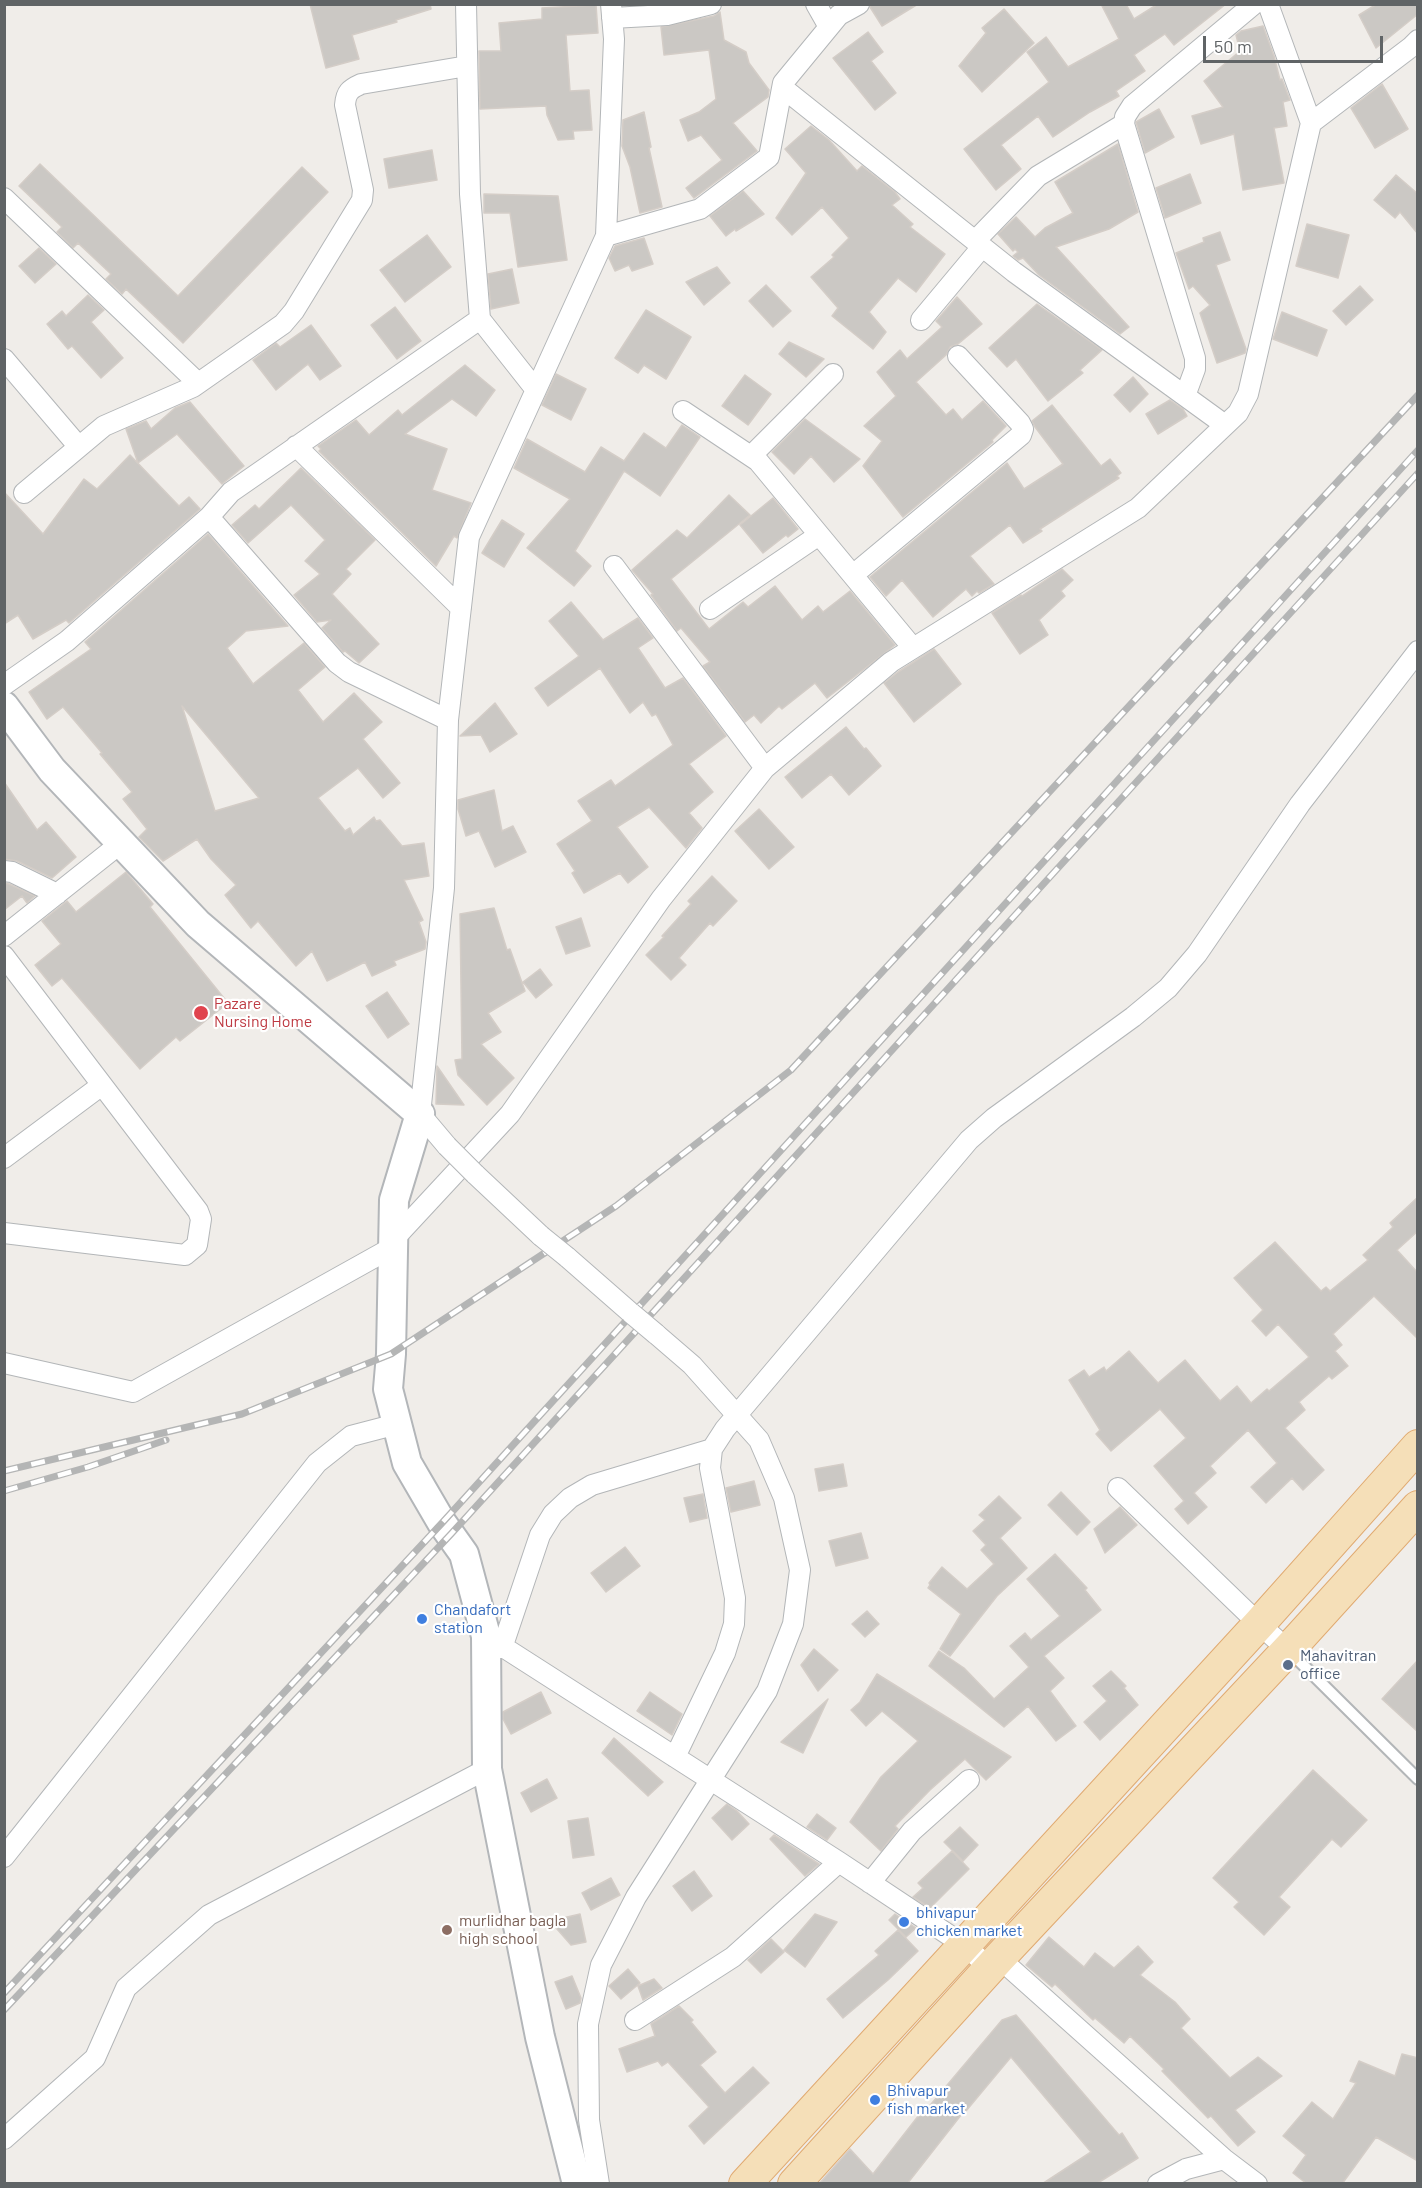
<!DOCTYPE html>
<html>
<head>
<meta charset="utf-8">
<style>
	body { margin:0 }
	#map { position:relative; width:1422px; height:2188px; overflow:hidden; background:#f0ede9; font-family:Barlow,sans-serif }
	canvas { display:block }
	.frame { position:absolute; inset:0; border:6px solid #606466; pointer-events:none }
	.scale { position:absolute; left:1203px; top:36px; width:180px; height:27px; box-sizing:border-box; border:3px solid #606466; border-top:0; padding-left:8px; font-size:18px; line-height:21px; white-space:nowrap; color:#606466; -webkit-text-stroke:4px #fff; paint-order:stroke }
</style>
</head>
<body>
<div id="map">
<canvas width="1422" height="2188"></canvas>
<div class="frame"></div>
<div class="scale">50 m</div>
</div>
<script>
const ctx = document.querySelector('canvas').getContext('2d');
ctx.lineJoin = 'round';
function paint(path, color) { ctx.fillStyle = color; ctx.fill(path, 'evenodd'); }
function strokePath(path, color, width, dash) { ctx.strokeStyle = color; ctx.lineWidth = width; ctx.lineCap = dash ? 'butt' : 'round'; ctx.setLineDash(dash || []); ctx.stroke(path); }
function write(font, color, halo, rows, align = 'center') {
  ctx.font = font + ' Barlow,sans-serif'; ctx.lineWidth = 4.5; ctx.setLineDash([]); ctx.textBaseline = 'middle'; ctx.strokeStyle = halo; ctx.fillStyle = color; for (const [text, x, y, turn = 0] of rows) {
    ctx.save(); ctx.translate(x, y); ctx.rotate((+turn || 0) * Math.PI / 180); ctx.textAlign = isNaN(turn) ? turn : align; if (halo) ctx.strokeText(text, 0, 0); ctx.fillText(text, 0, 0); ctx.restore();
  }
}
const building = new Path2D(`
	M310 4H430L431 9 396 20 397 22 352 35 359 59 326 68Z
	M871 4H918L882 26 870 7Z
	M1101 4H1126L1134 19 1158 4H1226L1174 45 1165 34 1134 55 1145 71 1116 91 1119 96 1090 112 1053 137 1038 116 1001 145 1021 169 996 190 964 149 1049 82 1027 52 1046 37 1068 67 1119 39Z
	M1377 4H1418V14L1376 48 1359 15Z
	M596 5 598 33 566 35 570 91 589 90 592 130 573 131 574 139 558 140 547 115 546 106 480 109 479 51H501L499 23 542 19V8Z
	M1004 9 1034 43 982 92 959 66 986 33 982 28Z
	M720 12 724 40 746 52 749 63 769 90 768 97 733 123 757 151 694 198 686 188 722 160 701 135 688 141 680 120 699 112 716 99 709 50 664 55 661 27 714 16Z
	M1263 26 1274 56 1280 80 1282 79 1290 100 1283 102 1287 126 1274 128 1284 183 1243 190 1234 134 1201 144 1192 116 1223 107 1204 81 1240 51 1236 35 1241 31Z
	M868 32 883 52 871 61 896 93 875 110 833 58Z
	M1382 84 1408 129 1375 148 1351 108Z
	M1159 109 1174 137 1145 153 1136 122Z
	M644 112 651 147 649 148 662 207 640 213 630 167 622 146 623 120Z
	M811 126 829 140 857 171 862 166 895 192 900 199 892 205 913 224 910 227 945 254 916 292 898 278 869 312 886 332 873 349 832 316 838 308 811 277 834 257 832 255 849 238 822 207 792 235 776 218 806 173 785 149Z
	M1118 144 1138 212 1109 229 1056 247 1129 327 1120 334 1039 275 1023 258 1018 260 1013 256 1018 252 1015 249 1013 251 998 234 1016 217 1035 237 1045 228 1073 213 1055 182Z
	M432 150 437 180 389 188 384 159Z
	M40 164 178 296 302 167 328 192 183 343 126 289 122 294 106 279 111 274 78 243 73 248 57 232 62 227 19 186Z
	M1190 174 1201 203 1165 218 1156 188Z
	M1396 175 1418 194V234L1400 212 1395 218 1374 200Z
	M743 191 764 214 736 231 735 229 726 236 710 216Z
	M484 194 558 196 567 260 518 267 510 213H484Z
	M1307 224 1349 235 1338 278 1296 266Z
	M1220 232 1230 260 1216 265 1246 349 1245 353 1217 363 1200 313 1210 305 1193 286 1189 289 1176 253 1204 242 1203 238Z
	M427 235 451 267 405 302 380 270Z
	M644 238 653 264 632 271 629 265 615 271 609 258 615 246Z
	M39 248 56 264 35 283 19 266Z
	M717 267 730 283 704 305 686 282Z
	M512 269 519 303 491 309 488 274Z
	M766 285 791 311 773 327 749 301Z
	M1360 286 1373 300 1346 325 1333 311Z
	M88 295 104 310 91 322 123 358 101 378 72 346 68 349 47 324 62 311 66 316Z
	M957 297 982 324 958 344 950 347 946 355 916 382 946 415 953 409 962 420 983 401 1006 426 992 440 993 442 903 517 863 466 882 441 864 426 896 396 877 372 900 350 907 359 942 327 936 321Z
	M1037 304 1102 350 1080 370 1083 373 1048 401 1016 359 1007 367 989 348Z
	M395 307 421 341 397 359 371 325Z
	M646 310 691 337 666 379 644 365 638 373 615 358Z
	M1282 312 1327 330 1317 356 1273 339Z
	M311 325 341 366 320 380 308 364 276 390 253 360 276 343 280 347Z
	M789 342 824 359 806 377 779 354Z
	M465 365 495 390 476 416 452 399 405 434 447 449 432 490 471 503 457 538 454 536 436 566 319 451 321 449 318 446 356 420 369 435 398 410 402 415Z
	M556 374 586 389 571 420 542 405Z
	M745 375 771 394 748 425 722 406Z
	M1133 377 1148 394 1130 412 1114 395Z
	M1170 400 1183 409 1187 416 1158 434 1146 414Z
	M190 402 244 466 222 484 177 434 138 463 126 429 146 421 151 429 175 408Z
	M1052 405 1101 466 1110 459 1121 473 1117 476 1119 478 1040 529 1042 531 1023 543 1010 525 970 556 994 584 979 593 977 591 972 596 966 589 933 617 902 580 886 596 870 577 1007 463 1024 489 1063 464 1035 427 1032 421Z
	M805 419 860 459 834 482 811 456 794 474 772 452Z
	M682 425 700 437 660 496 624 471 575 551 591 566 574 586 527 548 570 499 514 468 527 439 585 472 601 447 624 461 644 433 666 448Z
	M130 455 179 506 189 497 200 509 69 623 66 620 33 639 18 615 4 624V492L43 534 84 479 97 489Z
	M301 468 375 540 346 569 351 574 332 594 379 644 359 663 345 651 343 652 322 628 331 620 317 622 294 595 320 574 305 561 325 540 291 505 248 543 232 525 255 505 259 509Z
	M729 495 750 515 671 579 709 629 743 602 748 607 775 586 802 620 818 606 823 612 850 591 895 645 827 698 815 683 782 709 779 706 761 723 754 715 745 722 703 666 710 662 681 628 677 631 651 595 653 594 632 570 677 530 687 538Z
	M773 498 798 529 788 537 786 535 763 553 740 525Z
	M502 520 524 534 504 567 482 553Z
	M208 534 288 626 246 631 227 648 253 684 304 643 325 667 298 690 323 722 354 693 382 722 363 739 400 783 383 798 358 768 318 798 345 831 350 828 353 835 374 817 376 821 380 820 402 846 424 843 429 876 404 880 423 920 419 922 426 942 425 949 394 961 396 965 372 976 365 962 327 981 312 951 296 966 258 921 251 928 225 895 236 885 211 859 197 839 163 861 139 837 147 829 123 799 132 792 100 754 102 753 63 707 47 719 29 692 91 649 85 642ZM182 706 259 798 215 811Z
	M1062 569 1073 580 1061 591 1065 596 1039 620 1048 635 1020 654 992 613 1021 595 1022 596Z
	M571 602 603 640 638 618 653 638 638 648 665 688 683 678 726 736 689 764 713 792 689 813 702 828 686 848 649 807 617 827 648 867 628 883 620 873 584 893 572 873 575 871 557 844 592 821 578 801 611 780 615 786 673 745 656 714 652 716 643 702 630 713 600 668 548 706 535 688 579 656 549 621Z
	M934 649 961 684 914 722 884 683 898 672Z
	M495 703 517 734 490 752 481 735 460 736Z
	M846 727 864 749 866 748 881 766 849 795 831 774 802 798 785 777Z
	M4 782 37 830 46 822 76 857 52 878 17 861 4 859Z
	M494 790 502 831 513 826 526 852 495 867 479 831 466 836 458 809V800Z
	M759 809 794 847 769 869 735 831Z
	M126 872 153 904 150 907 228 1003 180 1041 176 1037 140 1069 62 978 52 986 35 965 61 944 42 921 67 901 76 912Z
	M712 876 737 901 713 926 710 923 679 958 686 965 671 980 646 955 664 937 662 936 691 904 688 901Z
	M4 883 9 884 35 896 27 903 22 896 4 910Z
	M494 908 507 950 510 949 525 991 488 1013 501 1032 481 1044 514 1078 487 1105 458 1075 455 1060 462 1059 460 914Z
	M581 918 590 946 566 954 556 927Z
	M540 969 552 985 536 998 523 982Z
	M387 992 409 1024 388 1038 366 1006Z
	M437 1066 464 1105 436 1104Z
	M1418 1197V1231L1397 1250 1418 1273V1339L1374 1296 1333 1334 1342 1345 1335 1351 1348 1366 1332 1379 1329 1376 1299 1402 1305 1410 1285 1428 1324 1470 1303 1490 1292 1478 1266 1503 1251 1487 1277 1463 1248 1430 1210 1466 1216 1473 1194 1493 1207 1507 1188 1524 1175 1509 1184 1501 1154 1466 1186 1438 1160 1409 1111 1451 1096 1434 1100 1430 1069 1380 1084 1370 1089 1377 1104 1367 1106 1371 1129 1351 1158 1383 1185 1360 1220 1401 1237 1386 1251 1403 1267 1389 1269 1391 1309 1357 1278 1324 1266 1336 1252 1321 1263 1310 1234 1278 1275 1242 1321 1291 1326 1287 1330 1291 1368 1260 1363 1255 1393 1227 1390 1223Z
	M843 1464 847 1486 819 1491 815 1469Z
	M754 1481 760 1505 731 1512 726 1488Z
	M1061 1492 1090 1522 1077 1535 1048 1505Z
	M703 1494 707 1518 690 1522 684 1498Z
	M999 1496 1021 1518 1000 1538 1027 1568 997 1596 950 1656 940 1649 961 1614 928 1588 930 1585 929 1583 942 1567 967 1589 994 1564 981 1550 986 1545 973 1531 985 1520 979 1515Z
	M1120 1507 1137 1525 1105 1553 1094 1529Z
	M861 1533 868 1558 836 1566 829 1541Z
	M625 1547 640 1566 606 1592 591 1573Z
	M1055 1554 1087 1588 1085 1590 1101 1610 1044 1656 1064 1678 1050 1691 1076 1726 1056 1741 1028 1706 1004 1727 929 1666 939 1651 964 1668 994 1699 1029 1667 1010 1646 1025 1633 1031 1640 1060 1616 1027 1579Z
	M867 1611 879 1624 865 1637 852 1624Z
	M814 1649 838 1670 818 1691 801 1665Z
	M1418 1660V1732L1382 1699Z
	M1111 1671 1126 1686 1124 1688 1138 1705 1100 1740 1084 1722 1107 1701 1093 1686Z
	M877 1674 1011 1757 986 1780 965 1759 930 1790 895 1826 898 1829 881 1851 850 1822 881 1777 918 1741 882 1711 866 1726 851 1710 860 1702Z
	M541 1692 551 1713 511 1734 503 1719V1712Z
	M650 1692 682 1714 672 1735 637 1711Z
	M828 1699 803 1753 781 1742Z
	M614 1738 663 1782 648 1796 602 1753Z
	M1313 1770 1367 1820 1341 1847 1332 1839 1279 1897 1290 1907 1264 1935 1234 1907 1239 1902 1213 1878Z
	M547 1779 557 1798 531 1812 521 1793Z
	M727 1804 737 1811 749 1824 732 1840 712 1818Z
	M817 1814 836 1828 827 1840 807 1827Z
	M588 1818 594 1855 573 1858 568 1821Z
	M960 1827 978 1845 963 1861 944 1842Z
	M774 1835 819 1864 805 1876 770 1839Z
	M952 1851 969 1869 930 1908 913 1897 923 1888 918 1883Z
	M694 1871 712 1896 692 1911 673 1886Z
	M611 1878 620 1895 591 1910 582 1893Z
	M580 1914 586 1942 571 1945 550 1921Z
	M815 1914 837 1922 805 1967 784 1950Z
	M895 1914 916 1928 906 1937 889 1920Z
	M898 1930 918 1951 888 1980 843 2018 827 1999 879 1955 875 1951Z
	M1049 1937 1084 1967 1095 1953 1114 1968 1138 1946 1153 1962 1140 1975 1175 2002 1190 2019 1181 2028 1230 2078 1258 2057 1282 2076 1235 2110 1255 2132 1238 2146 1211 2116 1208 2118 1162 2071 1164 2069 1130 2036 1124 2043 1095 2018 1093 2020 1055 1984 1052 1987 1026 1965Z
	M771 1939 784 1952 761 1973 748 1960Z
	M628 1969 640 1983 621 1999 609 1986Z
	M572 1976 581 1998 580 2003 566 2009 555 1982Z
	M654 1979 662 1988 643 2000 638 1986Z
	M679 2006 693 2020 691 2022 716 2052 700 2065 725 2093 753 2067 769 2083 704 2144 689 2126 709 2107 668 2062 662 2066 658 2061 627 2072 619 2049 655 2036 651 2024Z
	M1016 2015 1119 2135 1122 2133 1138 2158 1096 2184H1042L1091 2152 1011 2057 966 2111 965 2110 907 2184H819L850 2149 873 2174 919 2115 921 2116 1002 2020Z
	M1402 2054 1418 2058V2161L1376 2137 1342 2184H1307L1293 2173 1306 2155 1283 2136 1312 2102 1333 2119 1356 2083 1350 2081 1359 2061 1395 2076Z`);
paint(building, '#cbc8c4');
strokePath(building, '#d4cdc7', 1.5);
const service = new Path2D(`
	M1290 1652 1418 1779`);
const minor = new Path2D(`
	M466 4 470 194 480 319 536 390
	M816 4 829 27
	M612 18 667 15 711 4
	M783 88 1014 272 1225 425
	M1311 123 1411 47 1418 40
	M4 198 198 383
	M606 236 700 209 769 157 783 83 839 15 859 4
	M975 241 1038 176 1124 124
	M921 320 982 247
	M4 359 79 447
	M1185 396 1195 369V358L1124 124 1125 117 1132 106 1254 4
	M683 411 758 461 913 648
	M296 446 461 608
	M752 455 833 374
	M24 493 104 426 193 387 283 324 294 311 362 200 363 190 345 105C346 92 350 89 361 84L467 66
	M209 517 337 663 349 672 448 720
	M614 566 765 768
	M853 575 1021 435 1023 429 1020 423 958 356
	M710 609 819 535
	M4 685 67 641 209 517 231 492 480 319
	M4 871 12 872 57 894
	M4 936 121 843
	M4 956 198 1211 201 1219 197 1245 185 1255 4 1233
	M447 1146 420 1114 444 888 448 720 469 537 606 236 614 39 611 4
	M4 1158 102 1085
	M475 1174 541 1236
	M393 1240 510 1114 661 899 765 768 891 662 1138 508 1238 413 1248 394 1311 123 1268 4
	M567 1257 631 1313
	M4 1363 133 1392 393 1247
	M1118 1488 1259 1624 1288 1650
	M486 1636 839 1862 964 1945 991 1969
	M502 1648 540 1535 553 1514 570 1498 592 1485 712 1449
	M675 1757 725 1653 734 1624 735 1598 710 1468 712 1449 725 1429 969 1140 994 1118 1133 1017 1168 988 1197 954 1300 804 1418 651
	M4 1857 317 1463 351 1436 397 1424
	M870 1883 912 1831 969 1780
	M999 1958 1224 2159 1257 2184
	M635 2020 733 1957 839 1862
	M4 2139 95 2058 126 1988 209 1915 487 1769
	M599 2184 589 2120 588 2024 601 1965 636 1897 767 1691 793 1624 800 1570 784 1498 759 1440 692 1365 656 1334
	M1158 2184 1186 2169 1224 2159`);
const secondary = new Path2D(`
	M4 706 52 770 198 924 420 1114 394 1200 391 1354 388 1389 407 1463 442 1523 464 1554 486 1636 487 1769 540 2037 577 2184`);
const primary = new Path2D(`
	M745 2184 1259 1624 1418 1446
	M794 2184 999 1958 1300 1637 1418 1507`);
strokePath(service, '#b3b6b8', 14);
strokePath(minor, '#b3b6b8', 22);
strokePath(secondary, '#b3b6b9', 32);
strokePath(primary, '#e0aa71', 34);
strokePath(service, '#fff', 10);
strokePath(minor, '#fff', 20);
strokePath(secondary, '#fff', 28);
strokePath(primary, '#f5dfb8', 32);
const rail = new Path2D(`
	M4 1471 242 1414 391 1354 616 1206 791 1070 1418 395
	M4 1491 88 1467 166 1440
	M4 1993 442 1523 1418 450
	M4 2010 451 1534 1418 473`);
strokePath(rail, '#b4b5b5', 7);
strokePath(rail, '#fff', 4.5, [14]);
const minorBridge = new Path2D(`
	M447 1146 475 1174
	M541 1236 567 1257
	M631 1313 656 1334`);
strokePath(minorBridge, '#b3b6b8', 22, []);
strokePath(minorBridge, '#fff', 20);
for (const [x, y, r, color] of [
	[201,1013,8,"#e0444e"],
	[422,1619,6,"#3f7fe0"],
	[1288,1665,6,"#5c6f8a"],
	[904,1922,6,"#3f7fe0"],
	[447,1930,6,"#8d6e63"],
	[875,2100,6,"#3f7fe0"]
]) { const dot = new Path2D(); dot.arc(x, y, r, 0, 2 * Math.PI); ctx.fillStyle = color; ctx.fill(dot); strokePath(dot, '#fff', 2); }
write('16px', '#be3a42', '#fff', [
	["Pazare",214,1004],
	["Nursing Home",214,1022]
], 'left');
write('16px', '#366cbe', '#fff', [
	["Chandafort",434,1610],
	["station",434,1628],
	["bhivapur",916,1913],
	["chicken market",916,1931],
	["Bhivapur",887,2091],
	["fish market",887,2109]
], 'left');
write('16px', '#4e5e75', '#fff', [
	["Mahavitran",1300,1656],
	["office",1300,1674]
], 'left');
write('16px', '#785e54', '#fff', [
	["murlidhar bagla",459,1921],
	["high school",459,1939]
], 'left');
</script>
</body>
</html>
